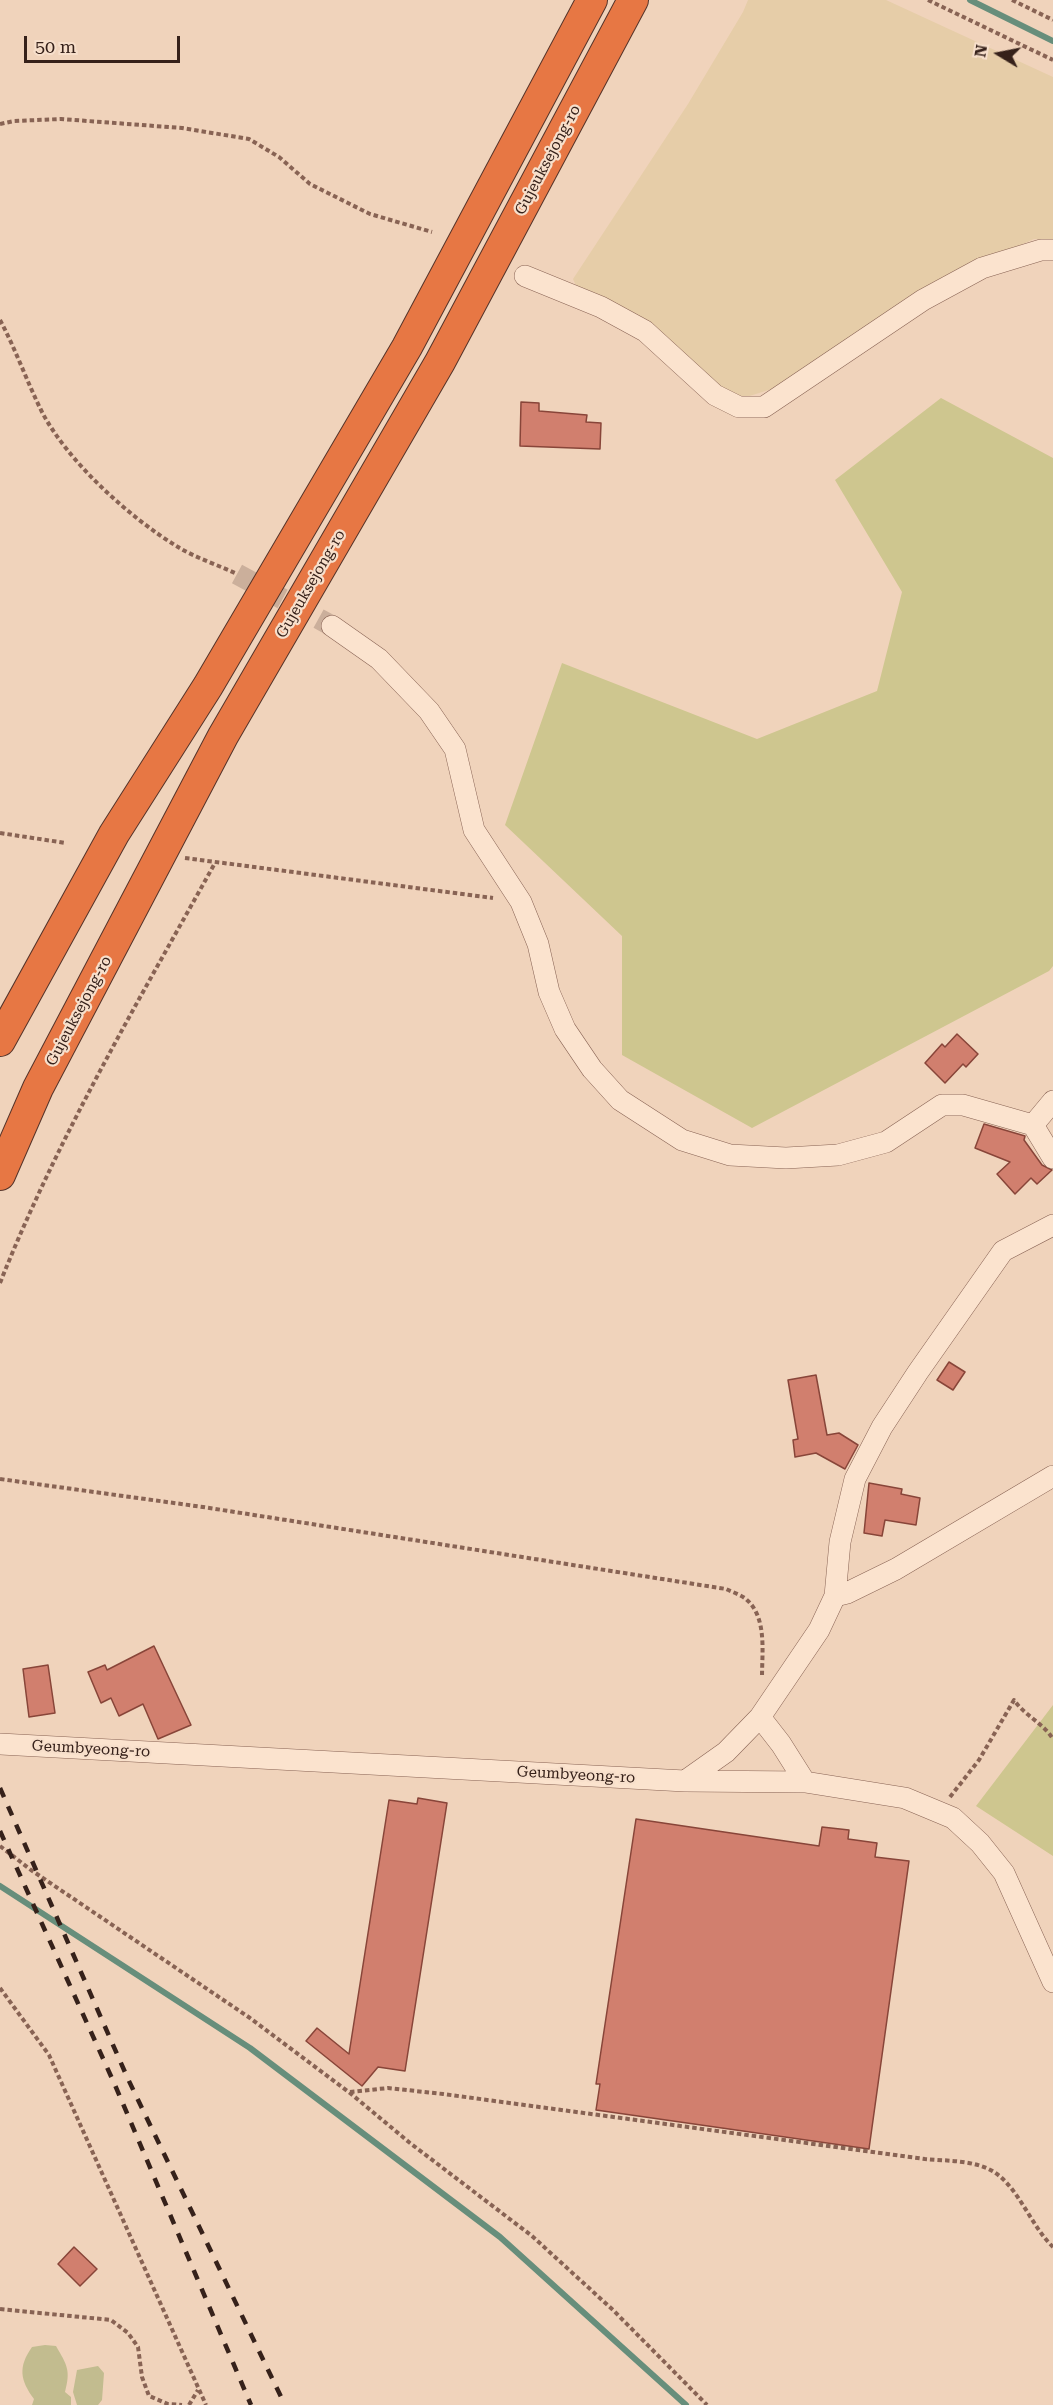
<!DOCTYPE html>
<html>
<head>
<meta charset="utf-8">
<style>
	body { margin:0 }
	#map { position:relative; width:1053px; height:2405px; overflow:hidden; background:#f0d3bb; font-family:"Roboto Serif",serif }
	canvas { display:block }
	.north { position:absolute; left:969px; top:24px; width:60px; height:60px; -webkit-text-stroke:4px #f7dfcb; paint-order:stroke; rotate:280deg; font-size:16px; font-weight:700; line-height:24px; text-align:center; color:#36211a }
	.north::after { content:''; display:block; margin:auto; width:21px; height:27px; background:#36211a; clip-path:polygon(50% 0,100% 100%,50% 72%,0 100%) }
	.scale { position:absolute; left:24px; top:36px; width:156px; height:27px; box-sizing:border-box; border:3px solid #36211a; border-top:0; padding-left:8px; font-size:18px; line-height:21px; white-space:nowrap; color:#36211a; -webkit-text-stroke:4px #f7dfcb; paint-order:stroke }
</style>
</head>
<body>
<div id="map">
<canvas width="1053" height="2405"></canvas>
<div class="north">N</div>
<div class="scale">50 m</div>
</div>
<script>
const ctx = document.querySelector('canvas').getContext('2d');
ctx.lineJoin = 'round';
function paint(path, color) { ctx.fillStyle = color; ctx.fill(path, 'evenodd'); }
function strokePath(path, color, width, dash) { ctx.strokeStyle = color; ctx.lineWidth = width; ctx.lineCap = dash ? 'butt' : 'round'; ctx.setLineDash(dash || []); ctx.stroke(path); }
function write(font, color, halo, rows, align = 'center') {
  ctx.font = font + ' "Roboto Serif",serif'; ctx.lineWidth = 4.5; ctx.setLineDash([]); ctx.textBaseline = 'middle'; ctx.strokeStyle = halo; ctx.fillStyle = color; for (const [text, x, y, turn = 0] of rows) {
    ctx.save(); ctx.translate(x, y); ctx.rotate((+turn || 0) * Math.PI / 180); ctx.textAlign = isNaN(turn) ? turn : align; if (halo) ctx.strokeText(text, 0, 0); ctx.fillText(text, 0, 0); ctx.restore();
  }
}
paint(new Path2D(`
	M748 0H886L1053 77V240L1034 239 911 295 778 387 740 399 717 385 577 288 573 279 688 104 743 12Z`), '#e6cda8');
paint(new Path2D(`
	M941 398 1053 458V966L1049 971 752 1128 622 1055V936L505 825 562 663 757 739 877 691 902 592 835 480Z
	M1053 1705V1856L976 1806Z`), '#cec68f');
paint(new Path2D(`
	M45 2345 56 2346C67 2365 71 2370 65 2392L71 2397V2405H32L34 2399C20 2380 18 2367 32 2347Z
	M98 2366 104 2373 102 2400 98 2405H77L73 2392 77 2370Z`), '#c2bc8f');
strokePath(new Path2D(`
	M970 0 1053 41
	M0 1886 250 2048 500 2237 686 2405`), '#678e7b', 6);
const building = new Path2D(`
	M521 402 539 403V411L587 415 586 422 601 423 600 449 520 446Z
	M957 1034 978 1054 966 1067 963 1064 945 1083 925 1063 942 1044 945 1047Z
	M984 1124 1025 1136 1024 1140 1042 1165 1052 1170 1037 1184 1031 1178 1015 1194 997 1174 1010 1162 975 1148Z
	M949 1362 965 1372 953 1390 937 1380Z
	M816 1375 827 1435 839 1433 858 1445 845 1469 816 1453 795 1457 793 1440 798 1439 788 1380Z
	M869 1483 902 1489 901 1494 920 1498 916 1525 885 1520 882 1536 864 1533Z
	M154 1646 191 1725 158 1739 143 1704 119 1716 111 1698 101 1703 88 1672 105 1665 107 1670Z
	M48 1665 55 1713 29 1717 23 1669Z
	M418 1798 447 1803 405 2071 378 2067 362 2086 306 2041 317 2028 349 2054 389 1800 417 1804Z
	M636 1819 819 1846 822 1827 849 1830 848 1839 877 1843 875 1857 909 1861 869 2149 596 2110 600 2084H596Z
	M74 2247 97 2269 80 2286 58 2264Z`);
paint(building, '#d17f6e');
strokePath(building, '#884539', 1.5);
strokePath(new Path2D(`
	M237 574 332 626`), '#cbaf9b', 21, [21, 10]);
const minor = new Path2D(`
	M525 276 601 307 645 331 715 395 739 407H764L923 300 982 268 1041 250H1053
	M332 626 379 659 429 711 455 749 474 830 521 902 538 944 549 992 565 1029 592 1069 620 1100 682 1140 730 1155 786 1158 838 1155 886 1142 942 1105H963L1033 1125
	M1053 1101 1033 1125 1053 1158
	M835 1596 847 1593 896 1569 1053 1476
	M760 1717 781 1744 805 1782
	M0 1744 685 1781 805 1782 905 1798 953 1818 980 1843 1004 1873 1053 1982
	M685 1781 726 1752 760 1717 819 1630 835 1596 840 1542 855 1479 882 1427 918 1372 1003 1251 1053 1225`);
const highway = new Path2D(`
	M0 1041 114 834 208 686 407 347 592 0
	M0 1175 38 1088 223 736 440 362 633 0`);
strokePath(minor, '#886354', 22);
strokePath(highway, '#553329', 32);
strokePath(new Path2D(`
	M928 0 1053 60
	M1012 0 1053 20
	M0 124 14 121 61 119 182 128 249 139 279 157 310 184 370 214 432 232
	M0 320C16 350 27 382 42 412 68 462 130 518 178 547 196 558 218 565 237 574
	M0 833 66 843
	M185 858 493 898
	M0 1283C58 1137 139 1000 215 863
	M0 1479 203 1507 726 1589C732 1592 742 1595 747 1600 767 1618 762 1652 762 1677
	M950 1797 979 1760 1014 1700C1024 1715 1043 1723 1053 1739
	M0 1846 31 1870 250 2018 350 2093 410 2143 532 2236 613 2310 707 2405
	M0 1988 49 2055 206 2405
	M350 2092 388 2088 443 2094 925 2159C947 2161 975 2160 994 2172 1019 2188 1031 2226 1053 2247
	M0 2309 111 2320 128 2333 138 2347 142 2377 149 2396 168 2404 182 2405
	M189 2405 198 2390`), '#886354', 4, [4.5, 3]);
strokePath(minor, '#fbe3ce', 21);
strokePath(highway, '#e77744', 30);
strokePath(new Path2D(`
	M0 1788 128 2079 285 2405
	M0 1831 115 2085 251 2405`), '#36211a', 4.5, [10, 10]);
write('15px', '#36211a', '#f7dfcb', [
	["Gujeuksejong-ro",548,160,-62],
	["Gujeuksejong-ro",311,584,-60],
	["Gujeuksejong-ro",79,1011,-62],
	["Geumbyeong-ro",91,1749,3],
	["Geumbyeong-ro",576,1775,3]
]);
</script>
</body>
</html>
